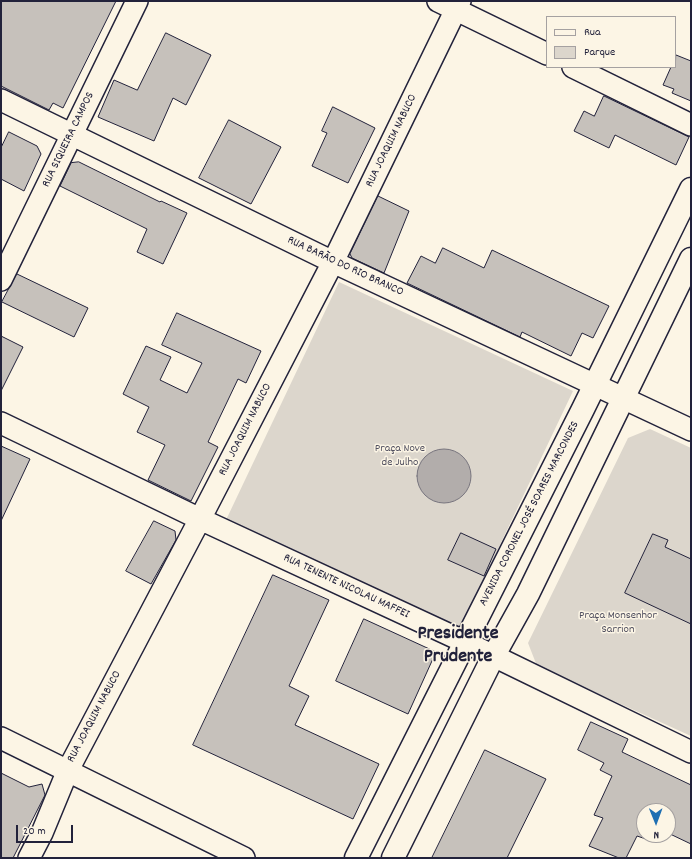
<!DOCTYPE html>
<html>
<head>
<meta charset="utf-8">
<style>
	body { margin:0 }
	#map { position:relative; width:692px; height:859px; overflow:hidden; background:#fcf5e5; font-family:Dekko,sans-serif }
	canvas { display:block }
	.frame { position:absolute; inset:0; border:2px solid #22223b; pointer-events:none }
	.legend { position:absolute; left:546px; top:16px; width:130px; height:52px; box-sizing:border-box; background:#fcf5e5; border:1px solid #a5a1a1; margin:0; padding:5px 7px; list-style:none; font-size:12px; color:#22223b }
	.legend li { display:flex; align-items:center; gap:8px; height:20px }
	.legend b { width:20px; border:1px solid #a5a1a1 }
	.north { position:absolute; left:636px; top:803px; width:40px; height:40px; box-sizing:border-box; background:#fcf5e5; border:1px solid #a5a1a1; border-radius:50%; rotate:179deg; font-size:11px; font-weight:700; line-height:16px; text-align:center; color:#22223b }
	.north::after { content:''; display:block; margin:auto; width:14px; height:18px; background:#1f6fb2; clip-path:polygon(50% 0,100% 100%,50% 72%,0 100%) }
	.scale { position:absolute; left:16px; top:825px; width:57px; height:18px; box-sizing:border-box; border:2px solid #22223b; border-top:0; padding-left:5px; font-size:12px; line-height:14px; white-space:nowrap; color:#22223b; -webkit-text-stroke:3px #fcf5e5; paint-order:stroke }
</style>
</head>
<body>
<div id="map">
<canvas width="692" height="859"></canvas>
<div class="frame"></div>
<ul class="legend">
<li><b style="height:5px;background:#fcf5e5"></b>Rua</li>
<li><b style="height:11px;background:#dcd6cc"></b>Parque</li>
</ul>
<div class="north">N</div>
<div class="scale">20 m</div>
</div>
<script>
const ctx = document.querySelector('canvas').getContext('2d');
ctx.lineJoin = 'round';
function paint(path, color) { ctx.fillStyle = color; ctx.fill(path, 'evenodd'); }
function strokePath(path, color, width, dash) { ctx.strokeStyle = color; ctx.lineWidth = width; ctx.lineCap = dash ? 'butt' : 'round'; ctx.setLineDash(dash || []); ctx.stroke(path); }
function write(font, color, halo, rows, align = 'center') {
  ctx.font = font + ' Dekko,sans-serif'; ctx.lineWidth = 3; ctx.setLineDash([]); ctx.textBaseline = 'middle'; ctx.strokeStyle = halo; ctx.fillStyle = color; for (const [text, x, y, turn = 0] of rows) {
    ctx.save(); ctx.translate(x, y); ctx.rotate((+turn || 0) * Math.PI / 180); ctx.textAlign = isNaN(turn) ? turn : align; if (halo) ctx.strokeText(text, 0, 0); ctx.fillText(text, 0, 0); ctx.restore();
  }
}
paint(new Path2D(`
	M339 282 573 391 460 629 226 520Z
	M650 429 691 448V736L537 666 528 643 628 438Z`), '#dcd6cc');
const water = new Path2D(`
	M417 476a27 27 0 1 1 54 0a27 27 0 1 1-54 0Z`);
paint(water, '#b2adab');
strokePath(water, '#78757e', 1);
const building = new Path2D(`
	M1 1H116L63 108 53 103 49 110 1 86Z
	M166 33 211 55 186 105 173 98 154 141 98 117 114 80 137 90Z
	M676 55 691 61V101L672 93 674 89 663 85 671 67H675Z
	M604 96 689 137 676 165 615 135 609 148 574 131 584 111 594 116Z
	M333 107 375 128 348 183 312 166 327 133 322 131Z
	M229 120 281 147 251 204 199 178Z
	M9 132 37 146 41 154 24 191 1 179V148Z
	M79 162 160 202 161 201 187 213 163 264 137 252 147 229 60 186 71 163Z
	M378 196 409 211 384 273 352 258 350 254Z
	M443 248 484 268 492 250 609 306 593 338 582 333 571 356 522 332 520 337 407 283 421 256 435 263Z
	M17 274 88 308 74 337 2 302Z
	M177 313 261 351 246 383 238 379 208 442 218 447 191 501 148 480 165 445 137 432 149 407 123 394 146 346 171 357 160 380 187 393 202 363 162 345Z
	M1 336 23 347 1 391Z
	M1 446 30 459 1 521Z
	M154 521 175 531 176 540 151 584 126 571Z
	M461 533 496 549 484 576 448 560Z
	M653 534 668 540 665 547 691 559V624L625 593Z
	M273 575 329 600 289 686 309 696 295 725 379 764 353 819 193 745Z
	M364 619 436 652 408 714 336 681Z
	M591 722 628 739 622 752 691 785V844L668 833V811H644V835H648L646 839 637 836 626 858H619L589 846 603 818 594 815 612 776 600 770 604 763 578 750Z
	M485 750 546 779 507 858H432Z
	M1 773 29 787 42 784 45 795 13 858H1Z`);
paint(building, '#c6c1bb');
strokePath(building, '#22223b', 1);
const minor = new Path2D(`
	M438 1 547 54
	M573 67 691 125
	M1 100 333 262 691 430
	M1 280 137 1
	M1 423 200 519 465 642 691 752
	M1 738 244 858
	M29 858 42 833 68 770 200 519 333 262 460 1`);
const major = new Path2D(`
	M356 858 583 409 691 189
	M393 858 493 657 528 594 691 259`);
strokePath(minor, '#22223b', 24);
strokePath(major, '#22223b', 25);
strokePath(minor, '#fcf5e5', 21);
strokePath(major, '#fcf5e5', 22);
write('12px', '#22223b', '#fcf5e5', [
	["RUA SIQUEIRA CAMPOS",69,140,-64],
	["RUA JOAQUIM NABUCO",392,141,-64],
	["RUA BARÃO DO RIO BRANCO",345,267,25],
	["RUA JOAQUIM NABUCO",246,430,-63],
	["AVENIDA CORONEL JOSÉ SOARES MARCONDES",530,514,-63],
	["RUA TENENTE NICOLAU MAFFEI",346,587,25],
	["RUA JOAQUIM NABUCO",95,717,-62]
]);
write('12px', '#504f5f', '#fcf5e5', [
	["Praça Nove",400,449],
	["de Julho",400,463],
	["Praça Monsenhor",618,616],
	["Sarrion",618,630]
]);
write('bold 20px', '#22223b', '#fcf5e5', [
	["Presidente",458,635],
	["Prudente",458,658]
]);
</script>
</body>
</html>
